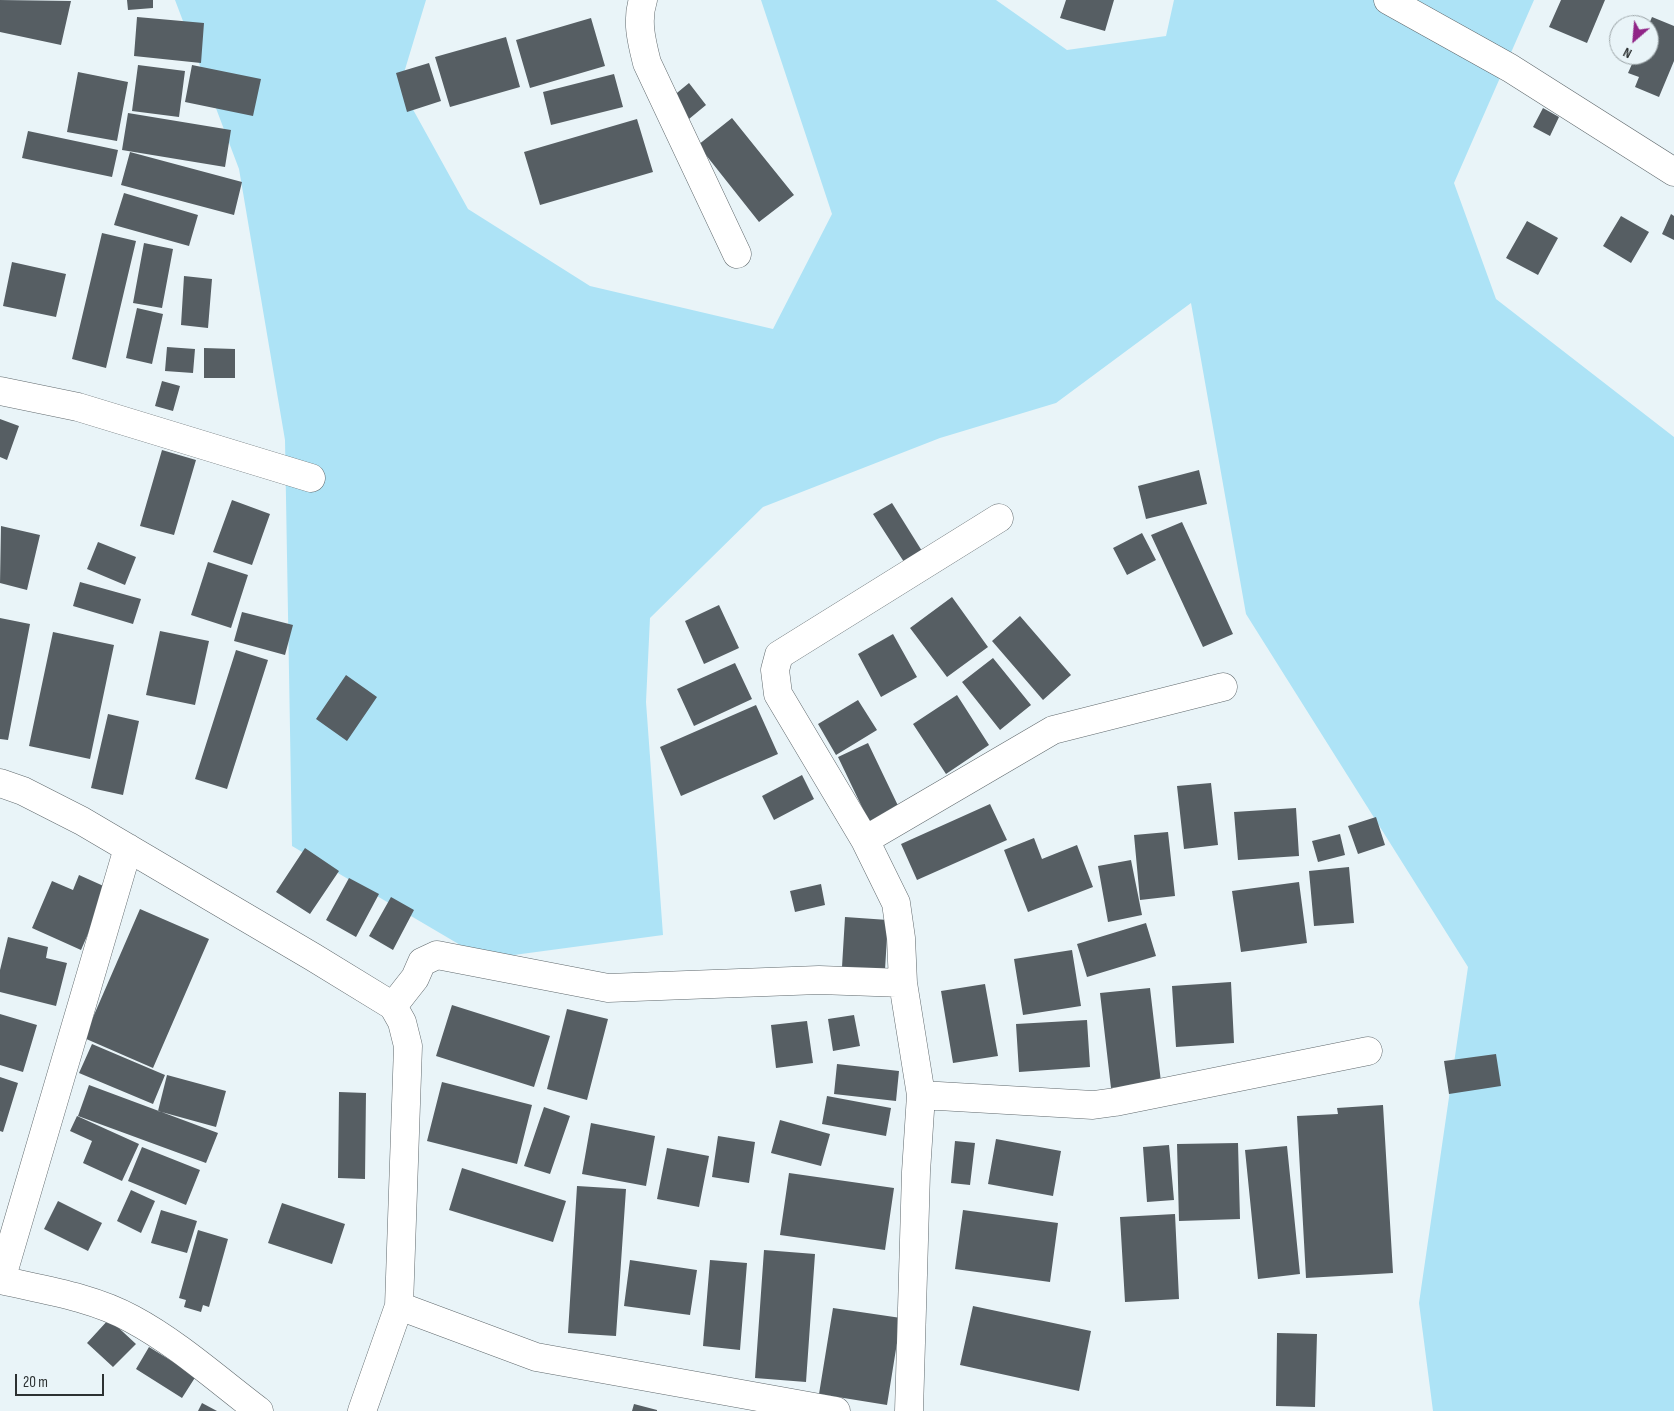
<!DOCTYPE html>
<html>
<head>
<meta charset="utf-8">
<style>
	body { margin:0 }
	#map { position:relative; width:1674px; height:1411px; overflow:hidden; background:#e9f4f8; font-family:"Sofia Sans Condensed",sans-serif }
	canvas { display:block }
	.north { position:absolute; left:1609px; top:15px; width:50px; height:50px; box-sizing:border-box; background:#e9f4f8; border:1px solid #9da6a9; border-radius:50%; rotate:207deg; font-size:14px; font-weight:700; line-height:20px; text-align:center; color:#2c3132 }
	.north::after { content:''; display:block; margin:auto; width:18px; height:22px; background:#902487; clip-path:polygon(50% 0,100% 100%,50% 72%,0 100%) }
	.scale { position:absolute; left:15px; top:1374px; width:89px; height:22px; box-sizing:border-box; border:2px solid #2c3132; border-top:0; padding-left:6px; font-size:15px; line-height:18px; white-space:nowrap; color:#2c3132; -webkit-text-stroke:4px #e9f4f8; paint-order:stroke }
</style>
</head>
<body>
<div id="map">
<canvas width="1674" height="1411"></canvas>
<div class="north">N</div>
<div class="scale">20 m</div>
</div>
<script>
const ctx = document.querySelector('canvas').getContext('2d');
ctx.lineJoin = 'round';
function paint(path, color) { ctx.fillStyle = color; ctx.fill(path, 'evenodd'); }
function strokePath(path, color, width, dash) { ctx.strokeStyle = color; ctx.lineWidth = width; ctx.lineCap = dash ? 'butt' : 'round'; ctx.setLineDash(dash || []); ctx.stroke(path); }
paint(new Path2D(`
	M175 0H426L400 86 468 209 590 286 773 329 832 214 761 0H996L1067 50 1166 36 1174 0H1534L1454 183 1496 299 1674 437V1411H1433L1419 1303 1468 967 1246 614 1191 303 1056 403 940 438 763 507 650 618 646 702 663 935 484 959 292 846 285 440 239 169Z`), '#ade3f6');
paint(new Path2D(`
	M0 0 71 1 61 45 0 32Z
	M127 0H153V8L128 10Z
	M1066 0H1114L1105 31 1060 18Z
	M1561 0H1605L1587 43 1549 27Z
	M137 17 204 23 201 63 134 56Z
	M1652 17 1674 26V61L1659 97 1635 87 1639 77 1628 73 1636 55H1649V24Z
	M591 18 605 66 530 88 516 40Z
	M506 37 520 87 450 107 435 57Z
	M429 63 441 101 407 112 396 73Z
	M138 65 185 71 179 117 132 111Z
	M192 65 261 79 253 116 185 102Z
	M78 72 128 82 117 141 67 132Z
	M614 74 623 107 551 125 543 92Z
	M689 83 706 105 689 119 672 97Z
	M1543 108 1559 117 1550 136 1533 127Z
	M128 113 231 130 225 167 122 150Z
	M732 118 794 195 759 222 698 145Z
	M637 119 653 172 540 205 524 152Z
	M28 131 118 150 112 177 22 158Z
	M130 152 242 182 234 215 121 185Z
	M124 193 198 215 189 246 114 225Z
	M1671 214 1674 216V240L1662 234Z
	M1621 216 1649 232 1631 263 1603 246Z
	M1527 221 1558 238 1538 275 1506 258Z
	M102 233 136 241 106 368 72 359Z
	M144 243 173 249 162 308 133 303Z
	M12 262 66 274 56 317 3 306Z
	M184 276 212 279 208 328 181 325Z
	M137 308 163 314 152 364 126 358Z
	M167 347 195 349 193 373 165 371Z
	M204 348 235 349V378H204Z
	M162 381 180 386 173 411 155 406Z
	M0 419 19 426 7 460 0 457Z
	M162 450 196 460 174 535 140 526Z
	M1199 470 1207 504 1146 519 1138 486Z
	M232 500 270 514 252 565 213 552Z
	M892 503 922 551 904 562 873 514Z
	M1182 522 1233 634 1203 647 1151 535Z
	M1 526 40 535 27 590 0 583Z
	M1142 533 1156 560 1127 575 1113 548Z
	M98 542 136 557 125 585 87 569Z
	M208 562 248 575 231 628 191 615Z
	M80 582 141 599 133 624 73 606Z
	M952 597 988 647 947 677 910 628Z
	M719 605 739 648 704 664 685 621Z
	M242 612 293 625 285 655 234 641Z
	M1020 616 1071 675 1043 700 992 641Z
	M0 618 30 624 8 740 0 739Z
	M160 631 209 641 195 705 146 695Z
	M53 632 114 645 90 759 29 746Z
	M893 634 917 677 881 697 858 654Z
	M236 650 268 660 227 789 195 779Z
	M993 658 1031 705 1000 730 962 682Z
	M735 663 752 699 694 726 677 689Z
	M346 675 377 697 347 741 316 719Z
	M957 695 989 745 946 774 913 724Z
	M858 700 877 730 836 755 818 724Z
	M756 705 778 754 681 796 660 747Z
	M108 714 139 721 123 795 91 788Z
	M868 743 902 814 872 828 838 757Z
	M802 775 814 799 774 820 762 796Z
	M1211 783 1218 845 1184 849 1177 786Z
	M990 804 1007 840 917 880 901 844Z
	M1296 808 1299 856 1238 860 1234 812Z
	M1376 817 1385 845 1358 854 1348 826Z
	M1168 832 1175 896 1140 900 1134 835Z
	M1340 834 1345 855 1318 862 1312 841Z
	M1034 838 1042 859 1077 845 1093 887 1028 912 1004 850Z
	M305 848 339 871 310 914 276 892Z
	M1131 860 1142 915 1108 922 1098 866Z
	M1349 867 1354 923 1314 926 1309 871Z
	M79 875 108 888 81 950 32 928 52 881 73 890Z
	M349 878 379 894 356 937 326 920Z
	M1299 882 1307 943 1241 952 1232 891Z
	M821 884 825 905 795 912 790 891Z
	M391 897 414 910 393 950 369 936Z
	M140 909 209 939 153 1068 84 1038Z
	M845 917 888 920 885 970 842 967Z
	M1146 923 1156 956 1087 977 1077 944Z
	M8 937 48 947 46 958 67 963 56 1006 0 992V970Z
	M1072 950 1081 1006 1023 1015 1014 959Z
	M1231 982 1234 1043 1176 1047 1172 986Z
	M985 984 998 1056 953 1063 941 991Z
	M1150 988 1161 1082 1111 1088 1100 993Z
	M452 1005 550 1036 534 1087 436 1056Z
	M567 1009 608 1019 587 1100 547 1089Z
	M0 1014 37 1025 23 1072 0 1065Z
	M854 1015 860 1046 833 1051 828 1019Z
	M1087 1020 1090 1067 1019 1072 1016 1024Z
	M807 1021 813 1063 776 1068 771 1025Z
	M92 1044 165 1075 153 1104 79 1073Z
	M1496 1054 1501 1086 1449 1094 1444 1061Z
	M837 1064 899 1071 896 1101 834 1094Z
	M167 1075 226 1091 216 1127 158 1111Z
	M0 1077 18 1083 3 1132 0 1131Z
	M442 1082 532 1105 517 1164 427 1141Z
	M89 1085 218 1133 206 1163 78 1116Z
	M339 1092 366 1093 365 1179 338 1178Z
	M827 1096 891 1108 886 1136 822 1124Z
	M1383 1105 1393 1273 1306 1278 1297 1116 1338 1114 1337 1108Z
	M544 1107 570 1116 550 1174 524 1166Z
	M77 1116 139 1144 122 1181 83 1163 92 1141 70 1131Z
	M780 1120 830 1134 821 1166 771 1153Z
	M591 1123 655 1136 646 1186 582 1174Z
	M718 1136 755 1142 749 1183 712 1177Z
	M996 1139 1061 1151 1053 1196 988 1184Z
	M955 1141 975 1143 970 1185 951 1183Z
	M1238 1143 1240 1219 1179 1221 1177 1144Z
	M1169 1145 1174 1200 1147 1202 1143 1147Z
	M1287 1146 1300 1274 1258 1279 1245 1150Z
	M142 1147 200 1170 186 1205 128 1181Z
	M667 1148 709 1156 699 1207 657 1199Z
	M462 1168 566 1201 553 1242 449 1210Z
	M789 1173 894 1188 885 1250 780 1235Z
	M577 1186 626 1189 616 1336 568 1333Z
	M131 1190 155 1201 141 1233 117 1221Z
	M58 1201 102 1223 88 1251 44 1229Z
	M282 1203 345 1224 332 1264 268 1243Z
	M161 1210 197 1221 187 1253 151 1243Z
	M963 1210 1058 1223 1050 1282 955 1269Z
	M1175 1214 1179 1299 1125 1302 1120 1217Z
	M198 1230 228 1239 209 1307 203 1305 201 1312 184 1307 186 1300 179 1298Z
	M764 1250 815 1254 806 1382 755 1378Z
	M630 1260 697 1270 690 1315 624 1306Z
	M710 1260 747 1263 740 1350 703 1346Z
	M973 1306 1091 1331 1079 1391 960 1365Z
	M833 1308 901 1318 887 1405 819 1394Z
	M109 1319 136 1344 113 1367 87 1343Z
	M1277 1333 1317 1334 1315 1407 1276 1406Z
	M149 1347 196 1376 182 1398 136 1369Z
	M202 1403 217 1411H198Z
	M634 1404 657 1410V1411H632Z`), '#565e63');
const street = new Path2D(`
	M643 0C636 21 642 43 647 63L737 254
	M1388 0 1510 68 1674 172
	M0 391 78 407 311 478
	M0 783 23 791 82 821 313 957 393 1006 402 1022 408 1046 399 1306 362 1411
	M865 840 1053 730 1223 687
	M393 1006 415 978 422 962 437 955 608 988 819 980 903 983
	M921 1095 1093 1105 1115 1102 1368 1051
	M0 1280C44 1290 92 1297 132 1319 177 1343 218 1380 259 1411
	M1 1280 128 848
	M399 1306 536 1357 836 1411
	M909 1411 916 1172 921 1095 903 983 901 938 896 903 865 840 778 694 775 670 779 655 999 518`);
strokePath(street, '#60696d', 29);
strokePath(street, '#fff', 28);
</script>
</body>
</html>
